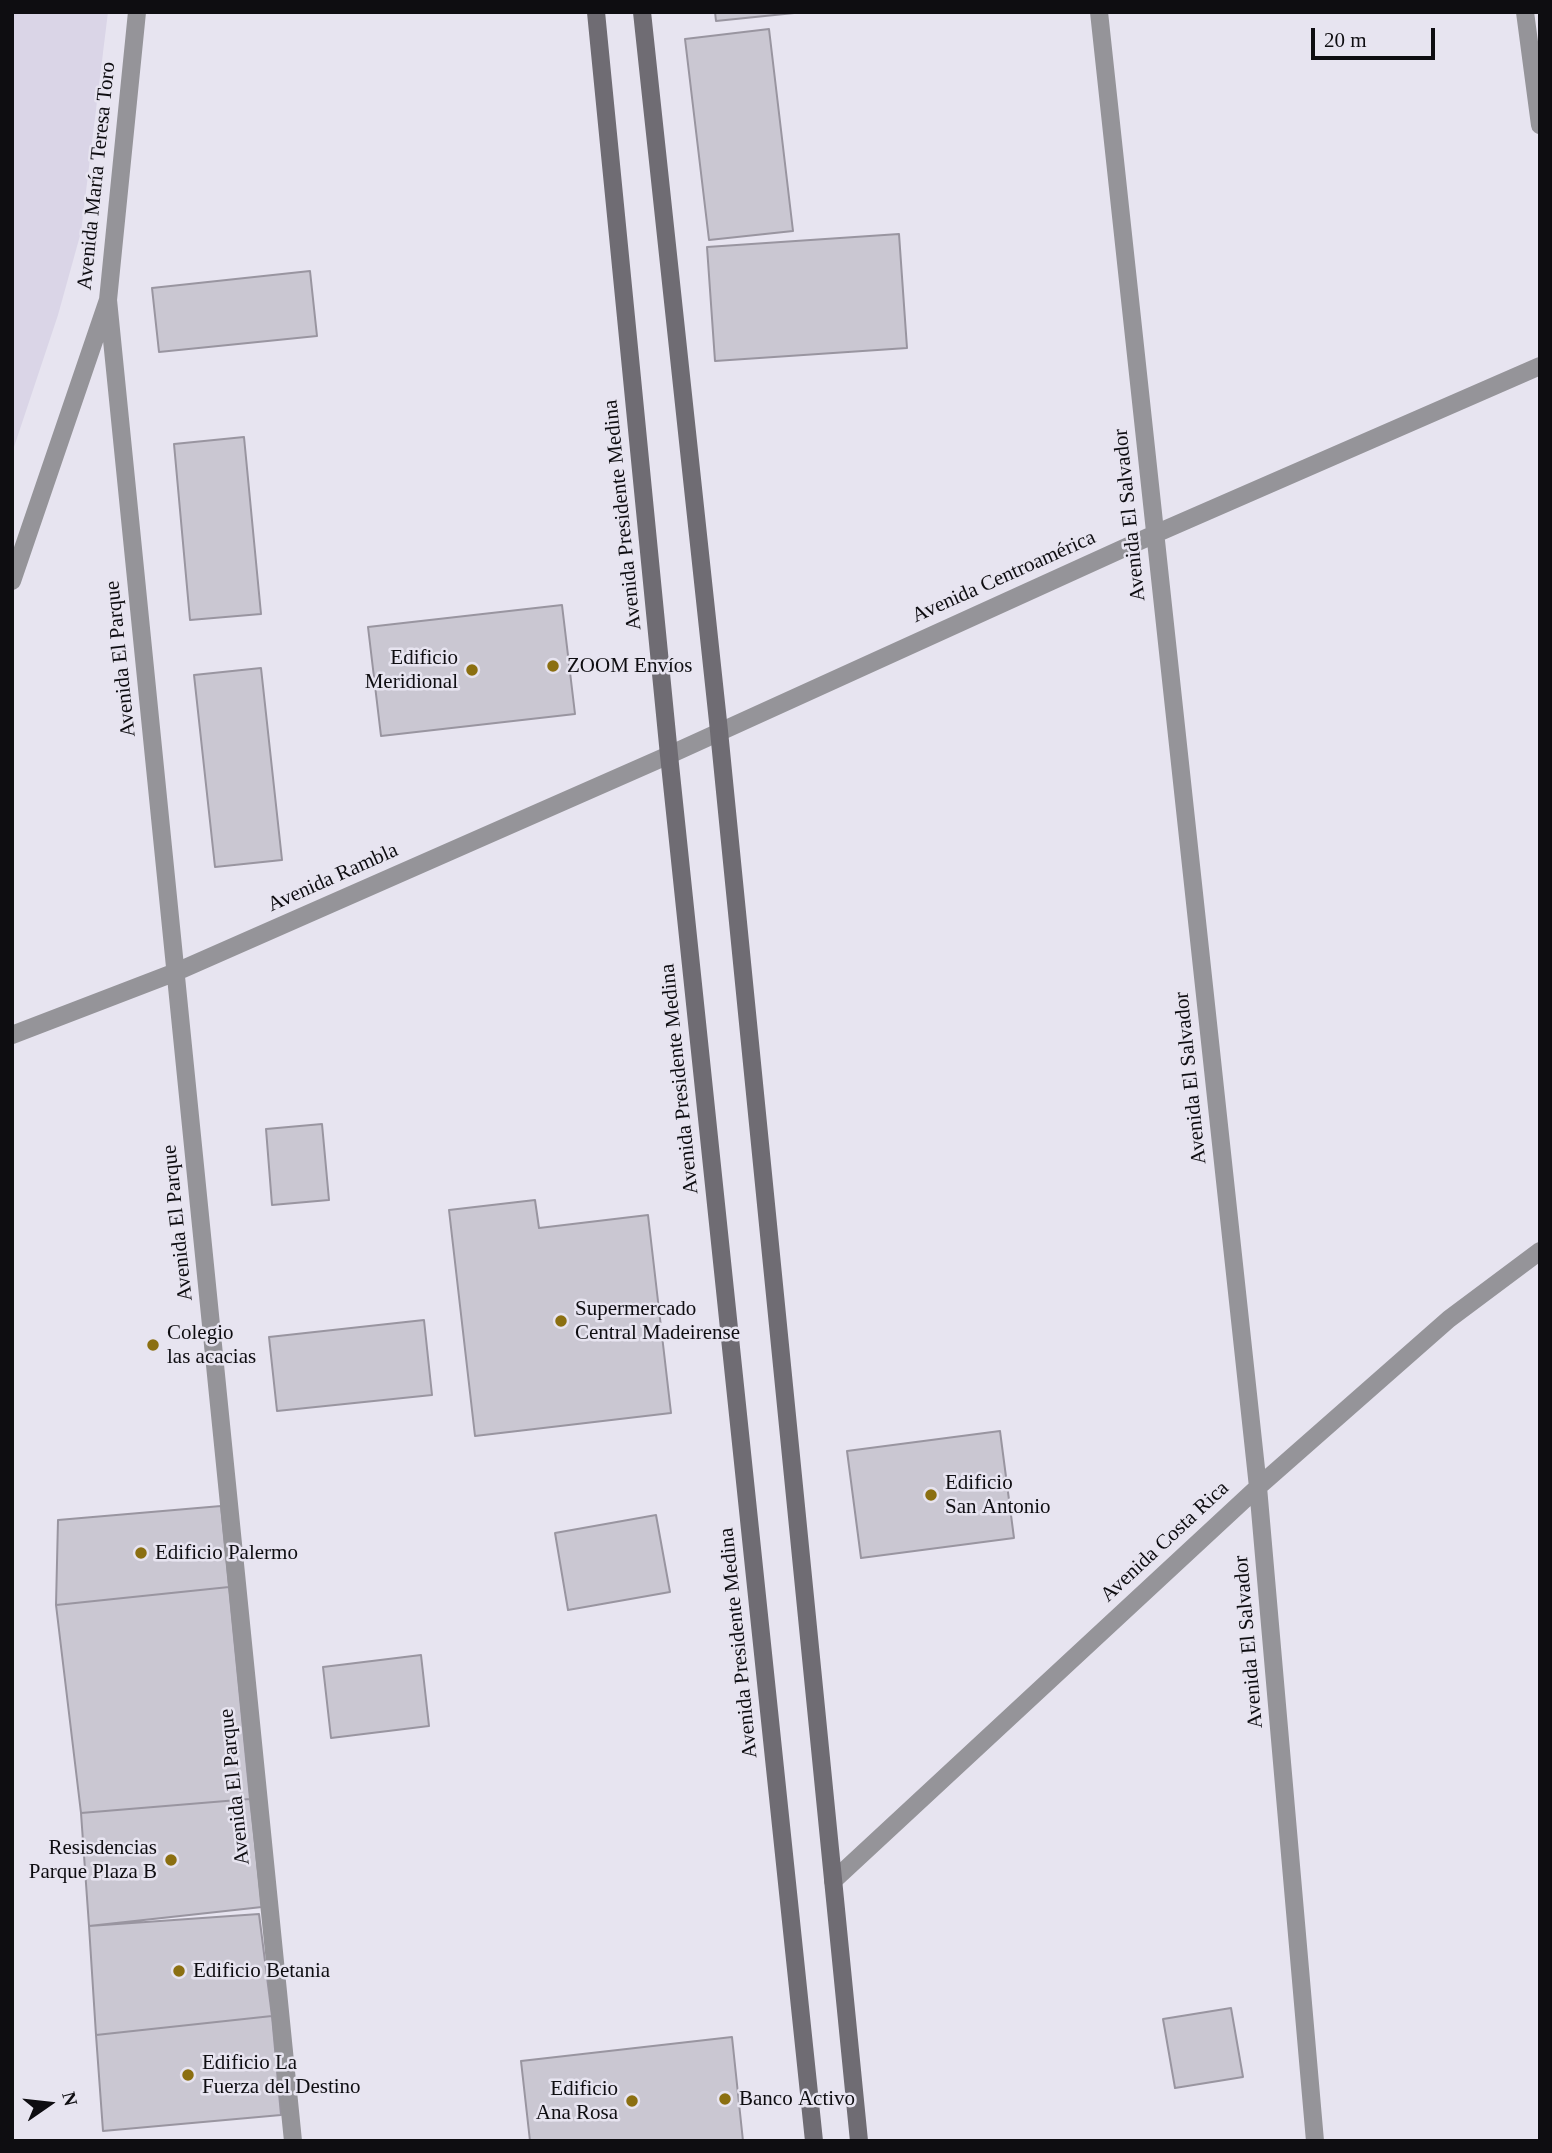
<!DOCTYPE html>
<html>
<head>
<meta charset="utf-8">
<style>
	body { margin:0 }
	#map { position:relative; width:1552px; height:2153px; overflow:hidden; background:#e7e4f0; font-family:Georgia,serif }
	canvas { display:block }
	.frame { position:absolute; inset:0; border:14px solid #0e0d11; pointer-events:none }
	.north { position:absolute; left:14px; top:2069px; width:70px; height:70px; -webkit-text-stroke:5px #e7e4f0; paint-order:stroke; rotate:76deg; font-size:19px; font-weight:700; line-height:28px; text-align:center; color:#0e0d11 }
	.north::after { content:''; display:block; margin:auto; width:24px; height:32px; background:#0e0d11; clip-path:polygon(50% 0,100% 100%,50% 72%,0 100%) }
	.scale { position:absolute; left:1311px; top:28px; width:124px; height:32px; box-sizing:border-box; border:4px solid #0e0d11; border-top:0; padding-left:9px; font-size:21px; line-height:24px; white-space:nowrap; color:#0e0d11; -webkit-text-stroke:5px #e7e4f0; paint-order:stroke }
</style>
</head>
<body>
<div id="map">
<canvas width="1552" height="2153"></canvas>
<div class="frame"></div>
<div class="north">N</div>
<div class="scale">20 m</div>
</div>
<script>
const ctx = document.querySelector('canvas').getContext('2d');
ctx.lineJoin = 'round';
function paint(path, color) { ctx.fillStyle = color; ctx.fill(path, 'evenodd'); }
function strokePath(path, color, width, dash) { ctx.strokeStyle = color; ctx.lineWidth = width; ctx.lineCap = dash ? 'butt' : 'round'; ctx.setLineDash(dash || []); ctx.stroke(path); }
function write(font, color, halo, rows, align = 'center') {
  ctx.font = font + ' Georgia,serif'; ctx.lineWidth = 5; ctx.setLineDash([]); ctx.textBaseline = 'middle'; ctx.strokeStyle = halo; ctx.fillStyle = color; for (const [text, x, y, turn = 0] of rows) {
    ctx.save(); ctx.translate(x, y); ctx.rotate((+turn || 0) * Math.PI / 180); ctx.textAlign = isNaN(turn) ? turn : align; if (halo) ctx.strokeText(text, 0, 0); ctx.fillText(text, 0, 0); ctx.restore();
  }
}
paint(new Path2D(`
	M12 12H108L81 232 58 315 12 453Z`), '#dad5e7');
const building = new Path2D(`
	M715 12H804L716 21Z
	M769 29 793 231 709 240 685 39Z
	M899 234 907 348 715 361 707 247Z
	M310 271 317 336 159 352 152 288Z
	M244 437 261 614 190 620 174 444Z
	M562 605 575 714 381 736 368 627Z
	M261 668 282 860 215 867 194 675Z
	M322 1124 329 1200 272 1205 266 1129Z
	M535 1200 539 1228 648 1215 671 1413 475 1436 449 1210Z
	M424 1320 432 1395 277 1411 269 1337Z
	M1000 1431 1014 1538 861 1558 847 1451Z
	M221 1506 229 1587 56 1605 58 1520Z
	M656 1515 670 1592 568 1610 555 1533Z
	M229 1587 250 1799 81 1813 56 1605Z
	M421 1655 429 1726 331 1738 323 1667Z
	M250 1799 262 1907 89 1926 81 1813Z
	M259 1914 272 2016 96 2035 89 1926Z
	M1231 2008 1243 2077 1175 2088 1163 2019Z
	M272 2016 281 2115 103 2131 96 2035Z
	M732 2037 743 2141H530L521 2061Z`);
paint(building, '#cac7d2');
strokePath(building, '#9995a0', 2);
strokePath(new Path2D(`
	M1099 12 1258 1487 1315 2141
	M1525 12 1540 125
	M108 300 293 2141
	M12 581 108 300 137 12
	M12 1035 176 972 669 755 1155 534 1540 366
	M833 1881 1258 1487 1449 1319 1540 1251`), '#959499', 18);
strokePath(new Path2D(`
	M596 12 669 755 814 2141
	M642 12 719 731 859 2141`), '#6f6c73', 18);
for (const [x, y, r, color] of [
	[553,666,7,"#8b6f11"],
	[472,670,7,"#8b6f11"],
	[561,1321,7,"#8b6f11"],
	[153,1345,7,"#8b6f11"],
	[931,1495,7,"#8b6f11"],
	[141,1553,7,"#8b6f11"],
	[171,1860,7,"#8b6f11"],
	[179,1971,7,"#8b6f11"],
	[188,2075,7,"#8b6f11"],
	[725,2099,7,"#8b6f11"],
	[632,2101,7,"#8b6f11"]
]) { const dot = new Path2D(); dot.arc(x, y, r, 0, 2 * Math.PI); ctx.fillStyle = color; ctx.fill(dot); strokePath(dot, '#e7e4f0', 2.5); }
write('21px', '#0e0d11', '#e7e4f0', [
	["Avenida María Teresa Toro",97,176,-84],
	["Avenida Presidente Medina",623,515,-96],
	["Avenida El Salvador",1130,515,-96],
	["Avenida Centroamérica",1004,577,-24],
	["Avenida El Parque",121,659,-96],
	["Avenida Rambla",333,878,-24],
	["Avenida El Salvador",1191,1078,-96],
	["Avenida Presidente Medina",680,1079,-96],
	["Avenida El Parque",178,1223,-96],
	["Avenida Costa Rica",1165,1542,-43],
	["Avenida El Salvador",1249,1642,-95],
	["Avenida Presidente Medina",739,1643,-96],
	["Avenida El Parque",235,1787,-96]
]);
write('21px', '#0e0d11', '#e7e4f0', [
	["Edificio",458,658,"right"],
	["Meridional",458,682,"right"],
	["ZOOM Envíos",567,666],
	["Supermercado",575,1309],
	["Central Madeirense",575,1333],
	["Colegio",167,1333],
	["las acacias",167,1357],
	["Edificio",945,1483],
	["San Antonio",945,1507],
	["Edificio Palermo",155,1553],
	["Resisdencias",157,1848,"right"],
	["Parque Plaza B",157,1872,"right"],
	["Edificio Betania",193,1971],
	["Edificio La",202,2063],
	["Fuerza del Destino",202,2087],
	["Edificio",618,2089,"right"],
	["Ana Rosa",618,2113,"right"],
	["Banco Activo",739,2099]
], 'left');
</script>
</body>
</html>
